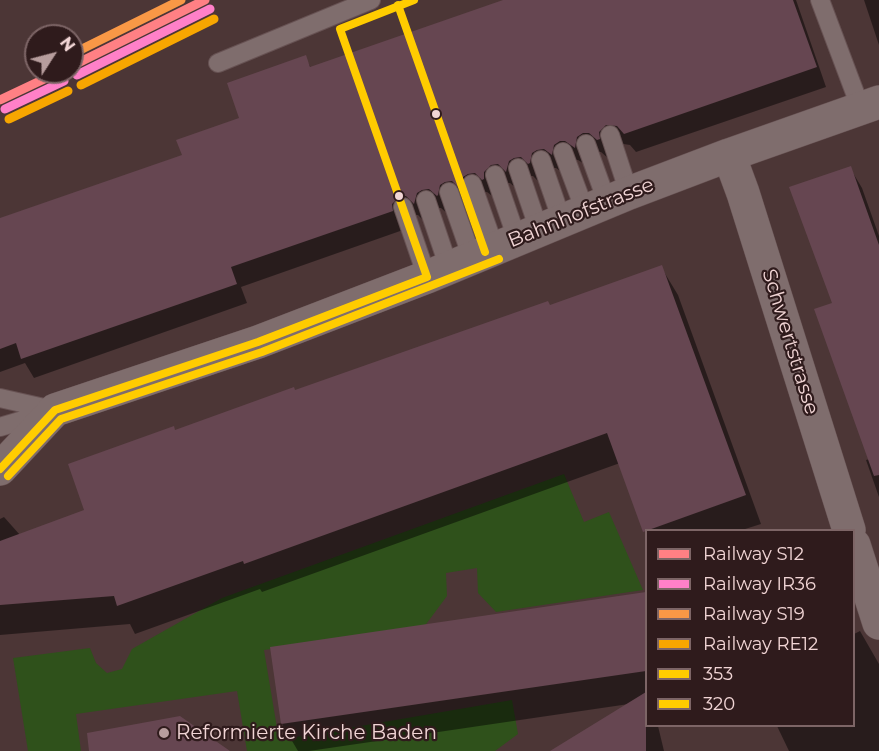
<!DOCTYPE html>
<html>
<head>
<meta charset="utf-8">
<style>
	body { margin:0 }
	#map { position:relative; width:879px; height:751px; overflow:hidden; background:#4c3636; font-family:Montserrat,sans-serif }
	canvas { display:block }
	.legend { position:absolute; left:645px; top:529px; width:210px; height:198px; box-sizing:border-box; background:#2f1b1c; border:2px solid #7d6566; margin:0; padding:8px 10px; list-style:none; font-size:18px; color:#f1d5d5 }
	.legend li { display:flex; align-items:center; gap:12px; height:30px }
	.legend b { width:30px; border:2px solid #7d6566 }
	.north { position:absolute; left:24px; top:24px; width:60px; height:60px; box-sizing:border-box; background:#2f1b1c; border:2px solid #7d6566; border-radius:50%; rotate:54deg; font-size:16px; font-weight:700; line-height:24px; text-align:center; color:#f1d5d5 }
	.north::after { content:''; display:block; margin:auto; width:21px; height:27px; background:#b79d9d; clip-path:polygon(50% 0,100% 100%,50% 72%,0 100%) }
</style>
</head>
<body>
<div id="map">
<canvas width="879" height="751"></canvas>
<ul class="legend">
<li><b style="height:8px;background:#ff8084"></b>Railway S12</li>
<li><b style="height:8px;background:#ff80c8"></b>Railway IR36</li>
<li><b style="height:8px;background:#f99846"></b>Railway S19</li>
<li><b style="height:8px;background:#f7a600"></b>Railway RE12</li>
<li><b style="height:8px;background:#fc0"></b>353</li>
<li><b style="height:8px;background:#fc0"></b>320</li>
</ul>
<div class="north">N</div>
</div>
<script>
const ctx = document.querySelector('canvas').getContext('2d');
ctx.lineJoin = 'round';
function paint(path, color) { ctx.fillStyle = color; ctx.fill(path, 'evenodd'); }
function strokePath(path, color, width, dash) { ctx.strokeStyle = color; ctx.lineWidth = width; ctx.lineCap = dash ? 'butt' : 'round'; ctx.setLineDash(dash || []); ctx.stroke(path); }
function write(font, color, halo, rows, align = 'center') {
  ctx.font = font + ' Montserrat,sans-serif'; ctx.lineWidth = 4.5; ctx.setLineDash([]); ctx.textBaseline = 'middle'; ctx.strokeStyle = halo; ctx.fillStyle = color; for (const [text, x, y, turn = 0] of rows) {
    ctx.save(); ctx.translate(x, y); ctx.rotate((+turn || 0) * Math.PI / 180); ctx.textAlign = isNaN(turn) ? turn : align; if (halo) ctx.strokeText(text, 0, 0); ctx.fillText(text, 0, 0); ctx.restore();
  }
}
paint(new Path2D(`
	M564 474 584 522 609 512 643 590 496 612 478 593 477 568 446 573 447 596 424 627 264 650 279 740 512 700 518 734 495 751H247L237 691 76 714 81 751H28L13 658 90 648 96 663 107 673 122 669 132 649 222 598Z`), '#2f511b');
paint(new Path2D(`
	M507 0H796L826 87 636 152 630 145 617 143 609 159 601 152H594L586 165 578 160H571L563 173 556 168H548L540 183 533 176H525L517 189 510 183H502L495 198 487 192 479 193 472 207 464 200H456L449 215 441 208H433L425 222 418 215H410L403 230 241 287 247 303 34 378 25 363 0 372V220L183 156 241 119 305 57 311 68Z
	M864 0H879V45Z
	M850 168 862 188 879 236V497L866 460 870 459 834 303Z
	M661 267 678 295 761 524 742 530H646V534L620 463 262 592 260 589 135 634 130 624 0 635V519L4 517 20 535 86 510 175 431 550 307Z
	M646 594V726H658L664 751H553L629 704 309 751H298L282 724 271 648Z
	M860 631 879 664V751H789L777 726H854V634Z`), '#0007');
paint(new Path2D(`
	M503 0H793L817 67 624 134 617 126 606 125 599 132 600 139 597 140 589 133H583L577 137 575 148 565 141H560L554 145 552 155 544 149 537 150 532 153 530 163 528 164 521 157 514 158 509 161 506 172 498 164 491 165 484 172V179L482 180 475 173 468 174 463 177 461 187 459 188 452 181 445 182 440 185 438 195 437 196 429 189 422 190 417 193 414 204 406 196 399 197 392 204 393 211 231 267 237 284 21 359 16 343 0 349V218L182 155 176 140 239 118 227 83 306 55 310 67Z
	M851 166 879 245V475L874 476 814 309 832 303 789 187Z
	M662 265 746 495 643 532 607 433 244 564 243 561 117 606 114 596 0 605V541L84 510 68 464 174 426 175 430 294 387 295 390 548 301 550 305Z
	M646 592V671L281 724 270 647Z
	M646 692V751H550Z
	M180 716 230 751H89L87 733Z`), '#664651');
const lane = new Path2D(`
	M820 0 861 109
	M218 63 371 0
	M610 135 629 193
	M586 144 607 202
	M563 152 585 211
	M541 160 562 221
	M518 168 539 230
	M495 175 517 239
	M472 184 495 249
	M449 192 472 258
	M426 200 449 268
	M403 207 427 277
	M0 398 53 410
	M0 427 47 413`);
const street = new Path2D(`
	M729 155 743 193 849 530
	M0 469 55 410 258 342 427 277 629 193 729 155 879 102
	M854 545 879 623`);
strokePath(lane, '#675253', 20);
strokePath(street, '#675253', 34);
strokePath(lane, '#7f6d6d', 18);
strokePath(street, '#7f6d6d', 33);
strokePath(new Path2D(`
	M414 0 340 29 427 277
	M0 469 55 410 258 342 427 277`), '#fc0', 8);
strokePath(new Path2D(`
	M398 5 485 252
	M8 476 61 419 262 352 499 259`), '#fc0', 8);
strokePath(new Path2D(`
	M72 66 205 0
	M0 100 59 72`), '#ff8084', 9);
strokePath(new Path2D(`
	M77 75 210 9
	M5 109 64 81`), '#ff80c8', 9);
strokePath(new Path2D(`
	M72 54 181 0`), '#f99846', 9);
strokePath(new Path2D(`
	M81 85 214 19
	M9 119 68 91`), '#f7a600', 9);
for (const [x, y, r, color] of [
	[436,114,5,"#f1d5d5"],
	[399,196,5,"#f1d5d5"],
	[164,733,6,"#b79d9d"]
]) { const dot = new Path2D(); dot.arc(x, y, r, 0, 2 * Math.PI); ctx.fillStyle = color; ctx.fill(dot); strokePath(dot, '#2f1b1c', 2); }
write('20px', '#f1d5d5', '#2f1b1c', [
	["Bahnhofstrasse",581,213,-22],
	["Schwertstrasse",790,342,73]
]);
write('20px', '#f1d5d5', '#2f1b1c', [
	["Reformierte Kirche Baden",176,733]
], 'left');
</script>
</body>
</html>
